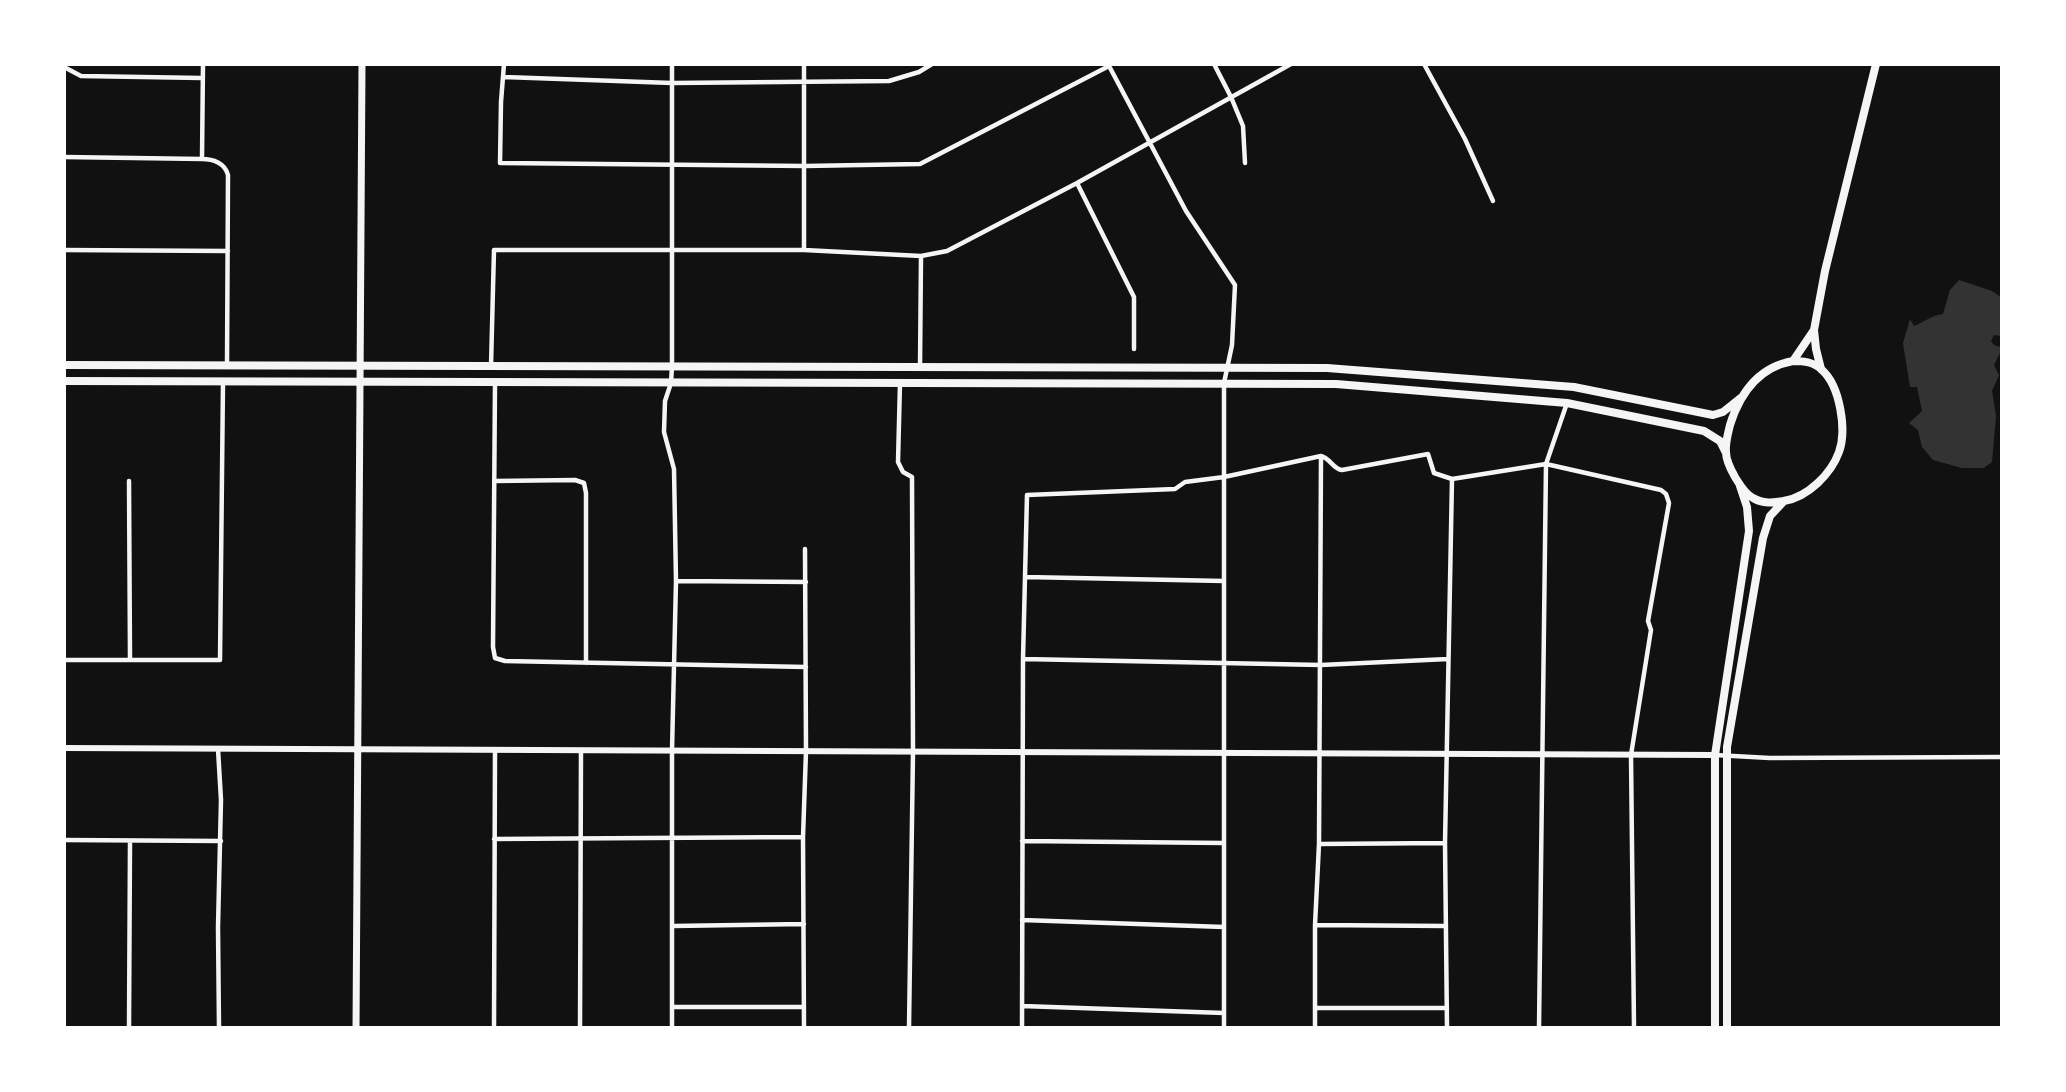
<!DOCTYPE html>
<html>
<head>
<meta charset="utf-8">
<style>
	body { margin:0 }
	#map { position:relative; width:2066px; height:1092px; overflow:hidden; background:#111; font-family:"DejaVu Sans",sans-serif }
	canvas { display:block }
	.frame { position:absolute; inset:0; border:66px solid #fff; pointer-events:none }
</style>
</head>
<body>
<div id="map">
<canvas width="2066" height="1092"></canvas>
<div class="frame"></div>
</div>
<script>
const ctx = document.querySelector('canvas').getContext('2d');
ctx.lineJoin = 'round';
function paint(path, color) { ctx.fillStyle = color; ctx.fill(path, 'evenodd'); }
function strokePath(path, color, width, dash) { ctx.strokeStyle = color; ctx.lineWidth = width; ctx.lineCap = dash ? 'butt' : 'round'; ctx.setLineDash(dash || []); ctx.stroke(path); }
paint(new Path2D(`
	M1959 280 1992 291 2001 297V336L1994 335 1991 341 1994 345 2000 347V353L1994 365 1999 375 1992 391 1996 416 1992 462 1984 468H1962L1933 460 1922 447 1918 430 1909 423 1922 411 1917 387H1910L1903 343 1910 319 1914 326C1924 322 1932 315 1943 314L1950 290Z`), '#333');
strokePath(new Path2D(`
	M203 64 202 159C213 159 225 163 228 175L227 366
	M504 64 501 102 500 163 805 166 920 164 1109 66
	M672 64V366L671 383 665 401 664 432 674 469 676 581 672 751V1028
	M1108 64 1186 211 1235 285 1232 345 1224 383V1028
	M1214 64 1231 97 1243 126 1245 163
	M1424 64 1465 139 1493 201
	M64 67 81 76 202 78
	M504 77 672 83 889 81 919 72 932 64
	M64 157 202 159
	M1077 183 1134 297V349
	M64 250 228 251
	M804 250V64
	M491 366 494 250H804L921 256 947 251 1077 183 1291 64
	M920 367 921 256
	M495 383 493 647 495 658 505 661 806 667
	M900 383 898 462 903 472 912 477 913 752 909 1028
	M129 481 130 660
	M495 481 575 480 584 483 586 493V663
	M1025 577 1224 581
	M676 581 806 582
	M1023 659 1321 665 1448 659
	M64 660H220L223 382
	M218 749 221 800 218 927 219 1028
	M1715 755 1770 758 2002 757
	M494 839 803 837
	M64 840 221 841
	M1022 841 1224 843
	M1319 844 1445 843
	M1022 920 1224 927
	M1315 925 1446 926
	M673 926 804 924
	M1022 1006 1224 1013
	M672 1007H804
	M1315 1008H1447
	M129 1028 130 842
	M494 1028 495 750
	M580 1028 581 750
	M804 1028 803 837 806 751 805 549
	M1022 1028 1023 659 1027 495 1175 489 1185 482 1224 477 1321 456C1330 458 1333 469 1342 470L1428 454 1434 473 1452 479 1546 464 1661 490 1666 494 1669 503 1648 621 1651 630 1631 755 1634 1028
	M1315 1028V925L1319 844 1321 456
	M1447 1028 1445 843 1452 479
	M1539 1028 1546 464 1567 403`), '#f5f5f5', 4.5);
strokePath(new Path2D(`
	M64 748 1715 755`), '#f5f5f5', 6);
strokePath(new Path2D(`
	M356 1028 362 64`), '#f5f5f5', 7);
strokePath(new Path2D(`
	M1793 361C1804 361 1814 362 1822 370 1840 386 1847 430 1839 452 1831 474 1808 497 1784 501 1773 503 1763 504 1753 498 1745 494 1740 485 1735 477 1731 470 1726 461 1726 452 1725 444 1728 433 1730 425 1740 393 1759 367 1793 361Z
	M1793 361 1814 330
	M64 365 1327 368 1574 387 1713 415 1723 412 1743 396
	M1821 369 1816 349 1814 330 1825 271 1876 64
	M64 381 1336 384 1567 403 1704 431 1720 441 1726 453
	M1715 1028V755L1749 531 1747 507 1740 486
	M1727 1028V747L1763 538 1770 516 1784 501`), '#f5f5f5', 8);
</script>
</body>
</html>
